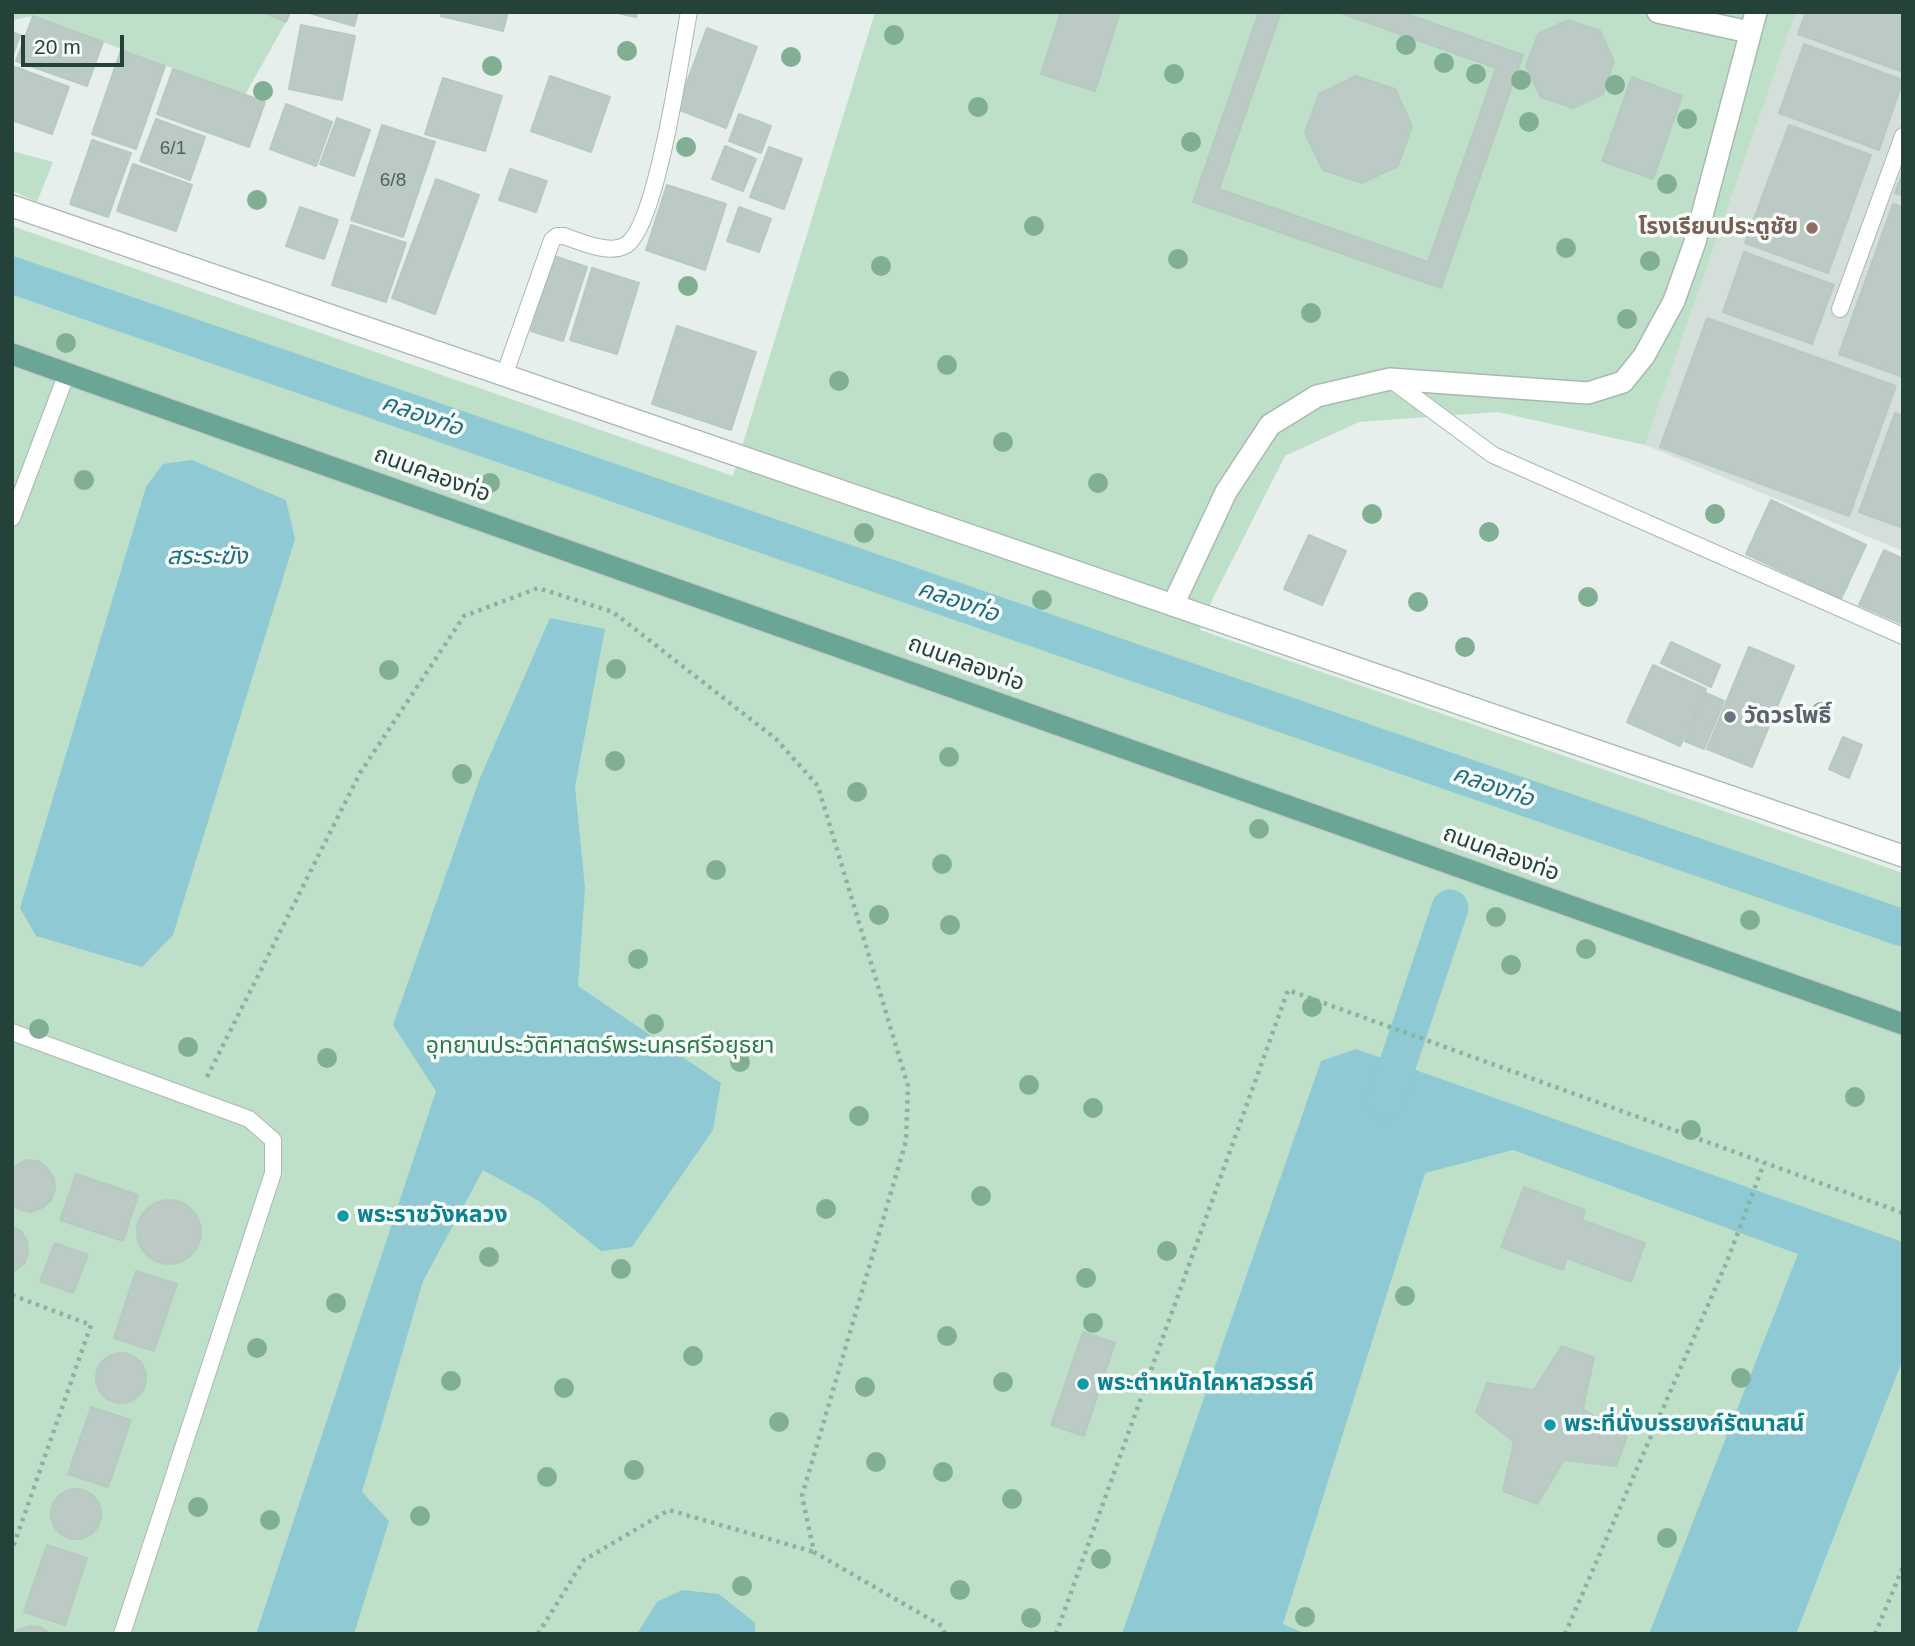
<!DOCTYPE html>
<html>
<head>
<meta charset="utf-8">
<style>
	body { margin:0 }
	#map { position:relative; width:1915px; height:1646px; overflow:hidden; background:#e6efeb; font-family:Arial,sans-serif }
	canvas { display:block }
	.frame { position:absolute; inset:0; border:14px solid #24423a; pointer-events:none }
	.scale { position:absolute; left:21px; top:35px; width:103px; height:32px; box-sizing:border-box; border:4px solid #24423a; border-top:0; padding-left:9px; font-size:21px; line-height:24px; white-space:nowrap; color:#24423a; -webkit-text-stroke:5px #f7fbf9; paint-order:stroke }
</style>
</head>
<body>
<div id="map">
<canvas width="1915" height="1646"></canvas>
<div class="frame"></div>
<div class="scale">20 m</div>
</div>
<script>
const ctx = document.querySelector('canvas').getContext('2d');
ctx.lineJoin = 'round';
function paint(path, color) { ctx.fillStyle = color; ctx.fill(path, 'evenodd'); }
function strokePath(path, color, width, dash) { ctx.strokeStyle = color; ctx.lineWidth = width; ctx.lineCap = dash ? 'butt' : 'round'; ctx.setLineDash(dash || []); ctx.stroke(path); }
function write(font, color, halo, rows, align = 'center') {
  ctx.font = font + ' Arial,"Noto Sans Thai",sans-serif'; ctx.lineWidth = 7; ctx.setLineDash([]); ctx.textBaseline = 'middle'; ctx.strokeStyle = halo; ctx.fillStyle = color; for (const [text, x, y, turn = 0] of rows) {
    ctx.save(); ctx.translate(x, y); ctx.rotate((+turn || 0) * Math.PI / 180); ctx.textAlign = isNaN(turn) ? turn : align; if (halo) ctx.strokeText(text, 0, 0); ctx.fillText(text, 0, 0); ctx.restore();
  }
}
paint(new Path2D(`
	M1796 12H1903V551L1645 445Z`), '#d4dfda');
paint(new Path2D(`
	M12 12H262L286 22 245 95 33 16 12 20Z
	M875 12H1796L1645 445 1498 412 1359 422 1285 456 1213 598 1200 630 1903 873V1634H12V226L733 476Z
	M12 151 53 162 37 202 12 191Z`), '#bfe0c8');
paint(new Path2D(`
	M192 460 286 500 295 539 173 935 142 967 36 936 20 908 146 487 163 464Z
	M550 618 605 629 575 787 585 888 578 986 721 1083 713 1130 632 1247 601 1251 539 1201 483 1170 423 1281 362 1492 389 1521 354 1634H256L436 1091 393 1025 480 778Z
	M1356 1049 1903 1242V1359L1796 1634H1649L1798 1254 1513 1150 1425 1173 1283 1624 1306 1634H1122L1321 1061Z
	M682 1590 719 1594 755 1623V1634H637L657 1602Z`), '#8ec9d4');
strokePath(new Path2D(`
	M12 275 1903 928
	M1385 1102 1450 908`), '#8ec9d4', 37);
const building = new Path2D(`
	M262 12H290L286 22Z
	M306 12H358L354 26Z
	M442 12H508L503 31 441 16Z
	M613 12H637L636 17Z
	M1061 12H1120L1095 91 1041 74Z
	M1259 12H1281L1219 189 1428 262 1496 68 1338 12H1401L1523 55 1441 288 1193 202Z
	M1806 12H1903V72L1798 34Z
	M33 16 103 42 87 86 16 61Z
	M1568 20 1600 31 1614 61 1603 94 1573 108 1541 97 1526 66 1538 34Z
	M301 25 355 36 342 100 289 89Z
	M707 28 757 47 726 128 677 109Z
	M12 32 20 35 12 58Z
	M1804 44 1903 80 1879 150 1779 113Z
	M121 50 165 66 136 149 92 134Z
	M15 67 69 87 52 134 12 120V75Z
	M173 69 265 102 249 147 157 114Z
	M550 76 610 97 591 152 531 131Z
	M1356 76 1395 89 1412 126 1398 166 1362 183 1323 170 1305 133 1319 94Z
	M1632 77 1682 96 1653 179 1602 161Z
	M443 78 502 96 485 151 425 134Z
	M286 104 332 122 316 166 270 149Z
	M739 114 771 126 761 153 729 141Z
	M337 118 370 130 354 176 320 164Z
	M156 119 205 137 190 180 140 161Z
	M382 125 435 142 403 237 351 220Z
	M1789 125 1871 155 1828 273 1745 243Z
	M92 140 131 153 108 217 70 204Z
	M725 146 756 159 743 191 712 179Z
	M769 147 802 159 784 209 750 197Z
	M133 164 192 185 176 231 117 211Z
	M510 169 547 181 536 212 499 200Z
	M1903 172V196L1895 193Z
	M436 179 479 195 435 314 392 298Z
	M667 185 726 204 705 270 646 250Z
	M1893 204 1903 207V377L1839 354Z
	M300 207 338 220 324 259 286 246Z
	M739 207 771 219 759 252 727 241Z
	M351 225 406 243 386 302 332 285Z
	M1744 252 1834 285 1812 344 1723 312Z
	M554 256 587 267 563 341 531 331Z
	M592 268 639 283 617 354 570 340Z
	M1707 318 1896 386 1849 516 1660 447Z
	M677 326 756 352 731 430 652 404Z
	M1895 413 1903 416V528L1859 512Z
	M1771 500 1866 545 1841 599 1746 554Z
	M1309 535 1346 551 1322 605 1284 589Z
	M1884 550 1903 559V624L1859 605Z
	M1671 642 1720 665 1711 687 1661 663Z
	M1749 647 1794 666 1752 767 1707 749Z
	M1653 665 1706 689 1680 746 1627 722Z
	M1706 693 1724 701 1704 749 1685 741Z
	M1843 737 1862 745 1849 778 1829 769Z
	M26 1160 38 1161 47 1168 54 1178 55 1189 51 1200 43 1207 32 1212 21 1210 12 1205V1168Z
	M76 1174 138 1195 123 1241 60 1220Z
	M1524 1187 1585 1210 1582 1220 1645 1243 1631 1282 1567 1258 1563 1270 1501 1247Z
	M137 1232a32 32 0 1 1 64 0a32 32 0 1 1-64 0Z
	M12 1226 21 1231 27 1241 28 1252 25 1263 12 1273Z
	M55 1243 88 1255 73 1293 40 1281Z
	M136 1271 177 1284 154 1351 114 1338Z
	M1083 1332 1115 1343 1084 1436 1051 1425Z
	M1562 1346 1594 1358 1583 1409 1627 1437 1616 1466 1564 1460 1537 1504 1503 1491 1514 1442 1476 1412 1487 1383 1534 1390Z
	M96 1378a25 25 0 1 1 50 0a25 25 0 1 1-50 0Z
	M91 1407 131 1420 108 1487 68 1474Z
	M51 1514a25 25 0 1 1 50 0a25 25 0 1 1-50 0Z
	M47 1545 87 1558 65 1625 24 1612Z
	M29 1626 40 1627 50 1634H14L18 1630Z`);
paint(building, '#bbcac4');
strokePath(building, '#b8c9c2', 2);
const service = new Path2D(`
	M1840 309 1903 136
	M504 376 552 240 557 236H564C580 242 610 255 626 245 657 226 681 53 689 12
	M1390 379 1493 455 1903 636
	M12 518 67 373
	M12 1032 249 1119 273 1140V1173L122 1634`);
const minor = new Path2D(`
	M1658 12 1749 32
	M1173 605 1226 492 1270 425 1317 396 1390 379 1588 393 1623 382 1644 356 1674 301 1695 242 1756 12`);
const tertiary = new Path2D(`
	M12 206 1903 856`);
const primary = new Path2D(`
	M12 354 1903 1024`);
strokePath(service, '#a8b8b2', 18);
strokePath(minor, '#a8b8b2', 24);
strokePath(tertiary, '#a8b8b2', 24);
strokePath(primary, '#c2cac8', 24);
strokePath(new Path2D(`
	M207 1077 360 773 464 616 538 588 613 612 776 739 818 786 908 1086 906 1141 802 1496 814 1552 942 1626 945 1634
	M12 1295 91 1325 12 1550
	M538 1634 584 1560 669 1510 814 1552
	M1056 1634 1288 990 1903 1213
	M1565 1634 1728 1259 1764 1163
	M1875 1634 1903 1567`), '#86b3a5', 4.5, [3.5, 5]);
strokePath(service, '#fff', 16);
strokePath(minor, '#fff', 21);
strokePath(tertiary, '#fff', 21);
strokePath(primary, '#6aa596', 21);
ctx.fillStyle = '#80af93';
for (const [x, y] of [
	[894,35],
	[1406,45],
	[627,51],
	[791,57],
	[1444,63],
	[492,66],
	[1174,74],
	[1476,74],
	[1521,80],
	[1615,85],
	[263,91],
	[978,107],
	[1687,119],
	[1529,122],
	[1191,142],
	[686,147],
	[1667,184],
	[257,200],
	[1034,226],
	[1566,248],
	[1178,259],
	[1650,261],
	[881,266],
	[688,286],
	[1311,313],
	[1627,319],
	[66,343],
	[947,365],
	[839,381],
	[1003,442],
	[84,480],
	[490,483],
	[1098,483],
	[1372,514],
	[1715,514],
	[1489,532],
	[864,533],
	[1588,597],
	[1042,600],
	[1418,602],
	[1465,647],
	[616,669],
	[389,670],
	[1821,712],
	[949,757],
	[615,761],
	[462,774],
	[857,792],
	[1259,829],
	[942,864],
	[716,870],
	[879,915],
	[1496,917],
	[1750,920],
	[950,925],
	[1586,949],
	[638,959],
	[1511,965],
	[1312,1007],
	[654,1024],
	[39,1029],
	[188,1047],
	[327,1058],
	[740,1062],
	[1029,1085],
	[1855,1097],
	[1093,1108],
	[859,1116],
	[1691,1130],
	[981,1196],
	[826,1209],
	[1167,1251],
	[489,1257],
	[621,1269],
	[1086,1278],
	[1405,1296],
	[336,1303],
	[1093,1323],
	[947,1336],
	[257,1348],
	[693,1356],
	[1741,1378],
	[451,1381],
	[1003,1382],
	[865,1387],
	[564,1388],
	[779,1422],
	[876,1462],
	[634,1470],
	[943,1472],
	[547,1477],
	[1012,1499],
	[198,1507],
	[420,1516],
	[270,1520],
	[1667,1538],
	[1101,1559],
	[742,1586],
	[960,1590],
	[1305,1617],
	[1031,1618]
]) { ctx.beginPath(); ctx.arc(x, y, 10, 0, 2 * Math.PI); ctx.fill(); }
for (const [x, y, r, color] of [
	[1812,228,7,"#8d6e63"],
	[1730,717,7,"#6b7280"],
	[343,1216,7,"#0f9aa8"],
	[1083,1384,7,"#0f9aa8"],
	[1550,1425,7,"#0f9aa8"]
]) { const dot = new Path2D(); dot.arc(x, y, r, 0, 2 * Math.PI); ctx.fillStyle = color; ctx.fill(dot); strokePath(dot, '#f7fbf9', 2.5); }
write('19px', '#4a645c', null, [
	["6/1",173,149],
	["6/8",393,181]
]);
write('bold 23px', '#785e54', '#f7fbf9', [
	["โรงเรียนประตูชัย",1798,228]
], 'right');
write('23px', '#24423a', '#f7fbf9', [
	["ถนนคลองท่อ",432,475,20],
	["ถนนคลองท่อ",966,664,20],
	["ถนนคลองท่อ",1501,854,20]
]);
write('bold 23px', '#5b616d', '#f7fbf9', [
	["วัดวรโพธิ์",1744,717]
], 'left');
write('23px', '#2d7a4b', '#f7fbf9', [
	["อุทยานประวัติศาสตร์พระนครศรีอยุธยา",600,1047]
]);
write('bold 23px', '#0d838f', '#f7fbf9', [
	["พระราชวังหลวง",357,1216],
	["พระตำหนักโคหาสวรรค์",1097,1384],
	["พระที่นั่งบรรยงก์รัตนาสน์",1564,1425]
], 'left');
write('italic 24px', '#1c6f80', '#f7fbf9', [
	["คลองท่อ",422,416,19],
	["สระระฆัง",207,557],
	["คลองท่อ",958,602,19],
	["คลองท่อ",1493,787,19]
]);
</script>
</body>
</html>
